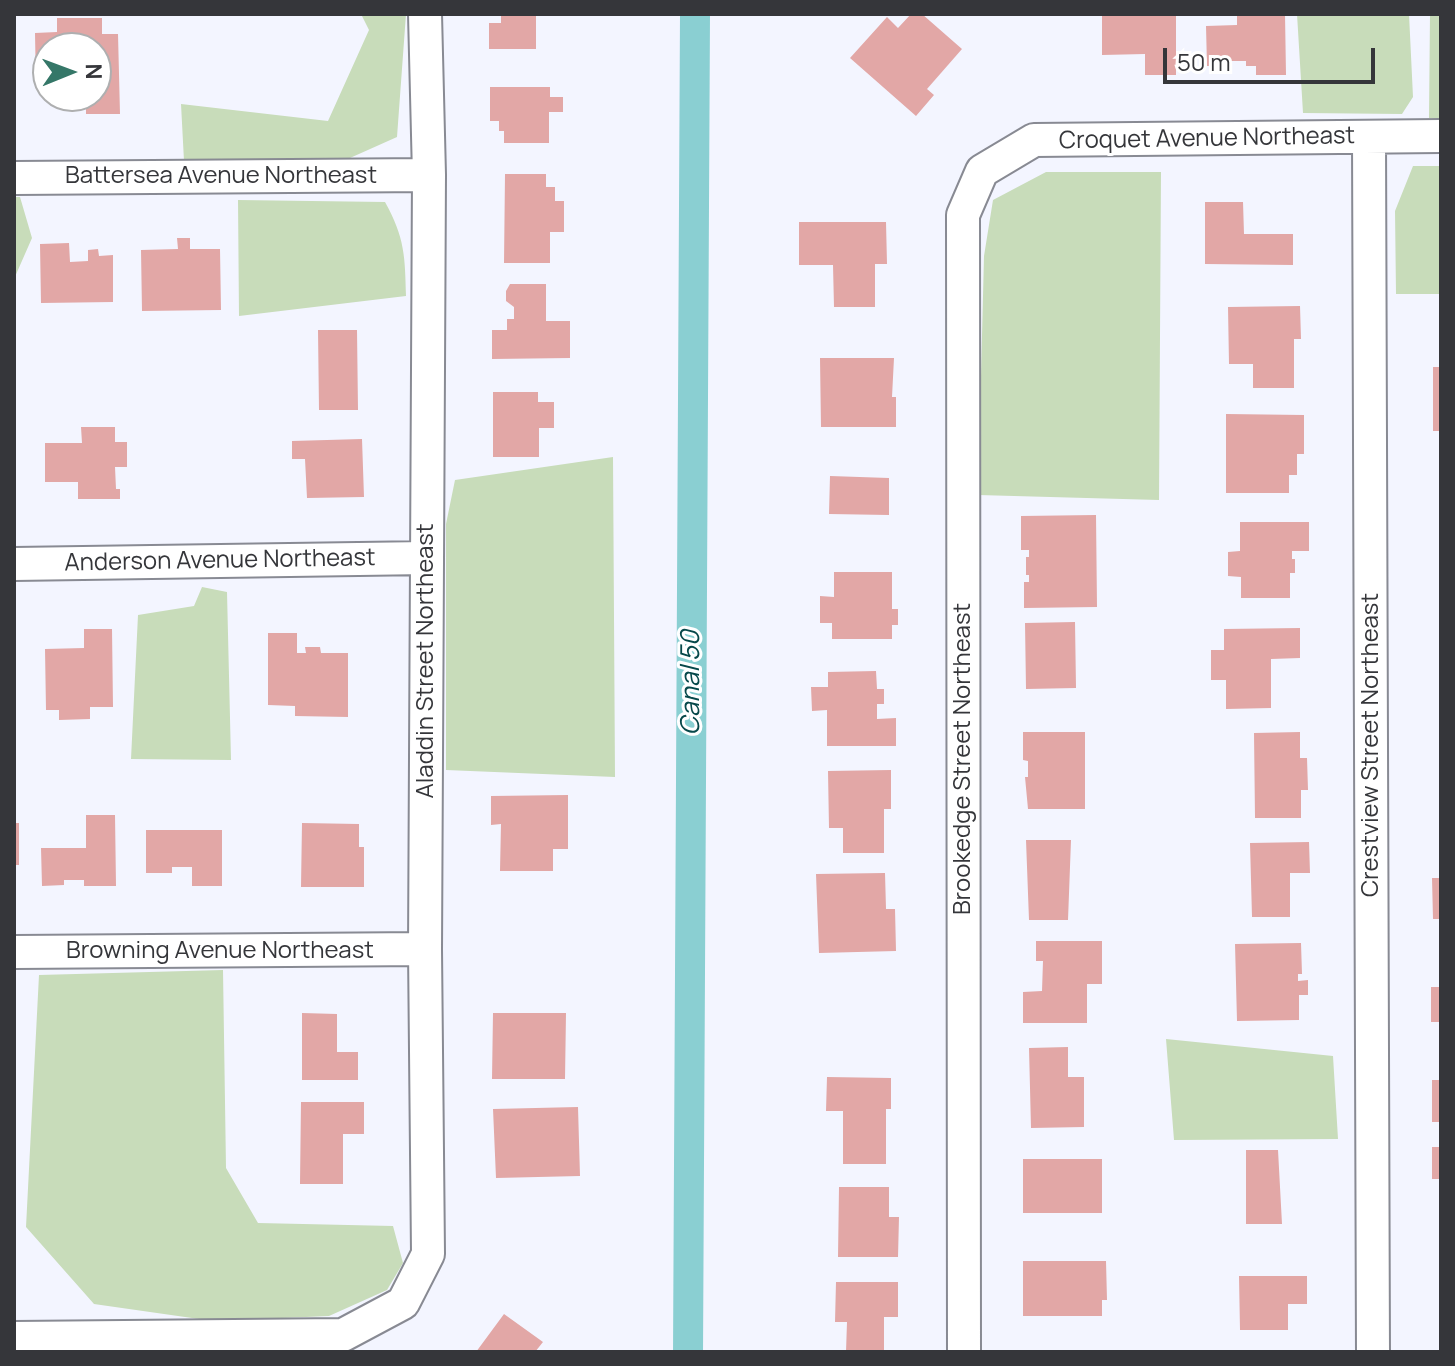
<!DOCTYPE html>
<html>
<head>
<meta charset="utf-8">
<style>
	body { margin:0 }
	#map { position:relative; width:1455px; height:1366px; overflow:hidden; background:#f3f5ff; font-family:Manrope,sans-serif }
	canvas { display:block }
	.frame { position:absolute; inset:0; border:16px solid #35363a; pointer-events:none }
	.north { position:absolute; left:32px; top:32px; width:80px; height:80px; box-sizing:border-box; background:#fff; border:2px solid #aeafb0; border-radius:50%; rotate:89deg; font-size:22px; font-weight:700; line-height:32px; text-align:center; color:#35363a }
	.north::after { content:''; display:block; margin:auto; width:28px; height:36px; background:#357768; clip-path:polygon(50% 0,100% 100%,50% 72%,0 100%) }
	.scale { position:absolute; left:1163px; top:48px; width:212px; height:36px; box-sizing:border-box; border:4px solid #35363a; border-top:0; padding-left:10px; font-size:24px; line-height:28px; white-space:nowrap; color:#35363a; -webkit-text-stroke:6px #fff; paint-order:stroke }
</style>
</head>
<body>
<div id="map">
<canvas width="1455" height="1366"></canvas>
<div class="frame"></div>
<div class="north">N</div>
<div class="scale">50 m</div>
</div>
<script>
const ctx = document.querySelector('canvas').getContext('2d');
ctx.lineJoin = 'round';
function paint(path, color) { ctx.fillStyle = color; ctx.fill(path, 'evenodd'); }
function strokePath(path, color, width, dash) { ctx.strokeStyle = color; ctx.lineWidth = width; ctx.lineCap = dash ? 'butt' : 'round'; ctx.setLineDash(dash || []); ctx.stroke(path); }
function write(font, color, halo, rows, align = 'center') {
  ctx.font = font + ' Manrope,sans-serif'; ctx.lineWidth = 6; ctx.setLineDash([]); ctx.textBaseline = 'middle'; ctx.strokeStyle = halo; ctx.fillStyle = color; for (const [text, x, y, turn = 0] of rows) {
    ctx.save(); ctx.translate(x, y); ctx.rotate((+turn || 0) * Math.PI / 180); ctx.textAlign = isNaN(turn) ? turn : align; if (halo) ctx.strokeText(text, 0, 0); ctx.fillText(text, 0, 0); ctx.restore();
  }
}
paint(new Path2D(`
	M361 14H406L397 137 341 162 184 161 181 104 328 121 369 30Z
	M1297 14H1409L1413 97 1402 114 1303 113Z
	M1430 14H1441V119L1429 118Z
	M1413 166H1441V294H1396L1395 211Z
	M1046 172H1161L1159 500 978 495 984 256 993 200Z
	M14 197H20L32 238 14 279Z
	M238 200 385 202C405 238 405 257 406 296L239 316Z
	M613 457 615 777 446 770V524L455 480Z
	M202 587 227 592 231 760 131 759 138 615 194 606Z
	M223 970 226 1168 258 1223 393 1226 403 1263 387 1290 329 1316 213 1321 94 1304 26 1227 39 975Z
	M1166 1039 1333 1056 1338 1139 1174 1140Z`), '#c8dcba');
strokePath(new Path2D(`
	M688 1352 695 14`), '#8acfd2', 30);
paint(new Path2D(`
	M501 14H536V49H489V23H501Z
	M911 14H922L962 49 927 89 934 95 916 116 850 58 887 17 898 28Z
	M1102 14H1176V75H1145V54L1102 55Z
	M1237 14H1285L1286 75H1256V66H1246V61H1228V66H1207L1206 26 1237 25Z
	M57 18H102V34H118L120 114H86V96H96V48H48V88H36L35 33 57 32Z
	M490 87H550V97H563V112H549V143H504V131H499V121H490Z
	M505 174H546V187H555V201H564V232H550V263H504Z
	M1205 202H1243L1244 234H1293V265L1205 264Z
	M799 222H886L887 264H875V307H834L833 265H799Z
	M177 238H190V249H220L221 310 142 311 141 250 178 249Z
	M69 243 70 262 88 261V250L98 249 99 256 113 255V302L41 303 40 244Z
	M510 284H546V321H570V358L492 359V330H507V319H514V307L506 301V291Z
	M1300 306 1301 339H1294V388H1253V364H1229L1228 307Z
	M318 330H357L358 410H319Z
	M820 358H894L892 397H896V427H821Z
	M1433 367H1441V431H1433Z
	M493 392H538V402H554V428H539V457H493Z
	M1226 414 1304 415V454H1297V475H1289V493H1226Z
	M81 427H115V442H127V467H115L116 489H120V499H78V482H45V443H82Z
	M362 439 364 497 307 498 305 459H292V441Z
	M830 476 889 478V515L829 514Z
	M1096 515 1097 607 1024 608V582H1029V575H1026V557H1029V550H1021V516Z
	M1240 522H1309V551H1292V559H1295V573H1290V598H1241V577L1228 576V552L1240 551Z
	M834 572H892V609H898V625H892V639H832V623H820V596L834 597Z
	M1075 622 1076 688 1026 689 1025 623Z
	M1300 628V658L1271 659V708L1226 709V680H1211V650H1224V629Z
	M84 629H112L113 707H90V719L59 720V710H46L45 649 84 648Z
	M268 633H297V653H306L305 647H320L321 653H348V717L295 716V706L268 705Z
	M876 671 877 689H884V704H877V719L896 718V746H827V710L812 711 811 687H828V672Z
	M1023 732H1085V809H1028L1025 777H1028V761L1023 760Z
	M1300 732V758H1307L1308 790H1301V818H1255L1254 733Z
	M891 770V809H884V853H843V828H829L828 771Z
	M568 795V849H553V871H500L501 824 491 825V796Z
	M86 815H115L116 886H84V880H64V885L42 886 41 848H86Z
	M14 823H19V865H14Z
	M302 823 359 824V847H364V887H301Z
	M146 830H222V886H192V867H172V873H146Z
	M1026 840H1071L1068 920H1029Z
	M1309 842 1310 873H1290V917H1252L1250 843Z
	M885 873 886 909H895L896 951 819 953 816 874Z
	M1432 878H1441V919H1433Z
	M1036 941H1102V984H1087V1023H1023V992L1042 991 1043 961H1036Z
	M1301 943 1302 974H1298V981L1308 980V995H1299V1020L1237 1021 1235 944Z
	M1431 987H1441V1022H1431Z
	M302 1013 337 1014V1052H358V1080H302Z
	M493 1013H566L565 1079H492Z
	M1068 1047V1077H1084V1127L1031 1128 1029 1048Z
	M827 1077 891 1078V1109H886V1164H843V1111H826Z
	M1432 1080H1441V1122H1432Z
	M301 1102H364V1134H343V1184H300Z
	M578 1107 580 1176 496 1178 493 1109Z
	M1432 1147H1441V1179H1432Z
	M1246 1150H1278L1282 1224H1246Z
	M1023 1159H1102V1213H1023Z
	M839 1187H889V1217H899L898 1257H838Z
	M1023 1261H1106L1107 1300H1102V1316H1023Z
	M1239 1276H1307V1304H1288V1330H1240Z
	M836 1282H898V1317H884V1352H846L847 1322H835Z
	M504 1314 543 1342 535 1352H476Z`), '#e2a7a6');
const street = new Path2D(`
	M1369 137 1373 1352
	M14 178 429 175
	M14 564 427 558
	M14 952 425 949
	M14 1338 343 1335 403 1303 428 1254 425 949 429 175 425 14
	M964 1352 963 215 982 171 1034 140 1441 136`);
strokePath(street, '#888a93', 36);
strokePath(street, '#fff', 32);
write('24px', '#35363a', '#fff', [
	["Croquet Avenue Northeast",1207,139,-1],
	["Battersea Avenue Northeast",221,176],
	["Anderson Avenue Northeast",220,561,-1],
	["Aladdin Street Northeast",426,661,-90],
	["Crestview Street Northeast",1371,745,-90],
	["Brookedge Street Northeast",963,759,-90],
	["Browning Avenue Northeast",220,951]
]);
write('italic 26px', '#06484a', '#fff', [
	["Canal 50",692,683,-90]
]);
</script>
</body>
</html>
